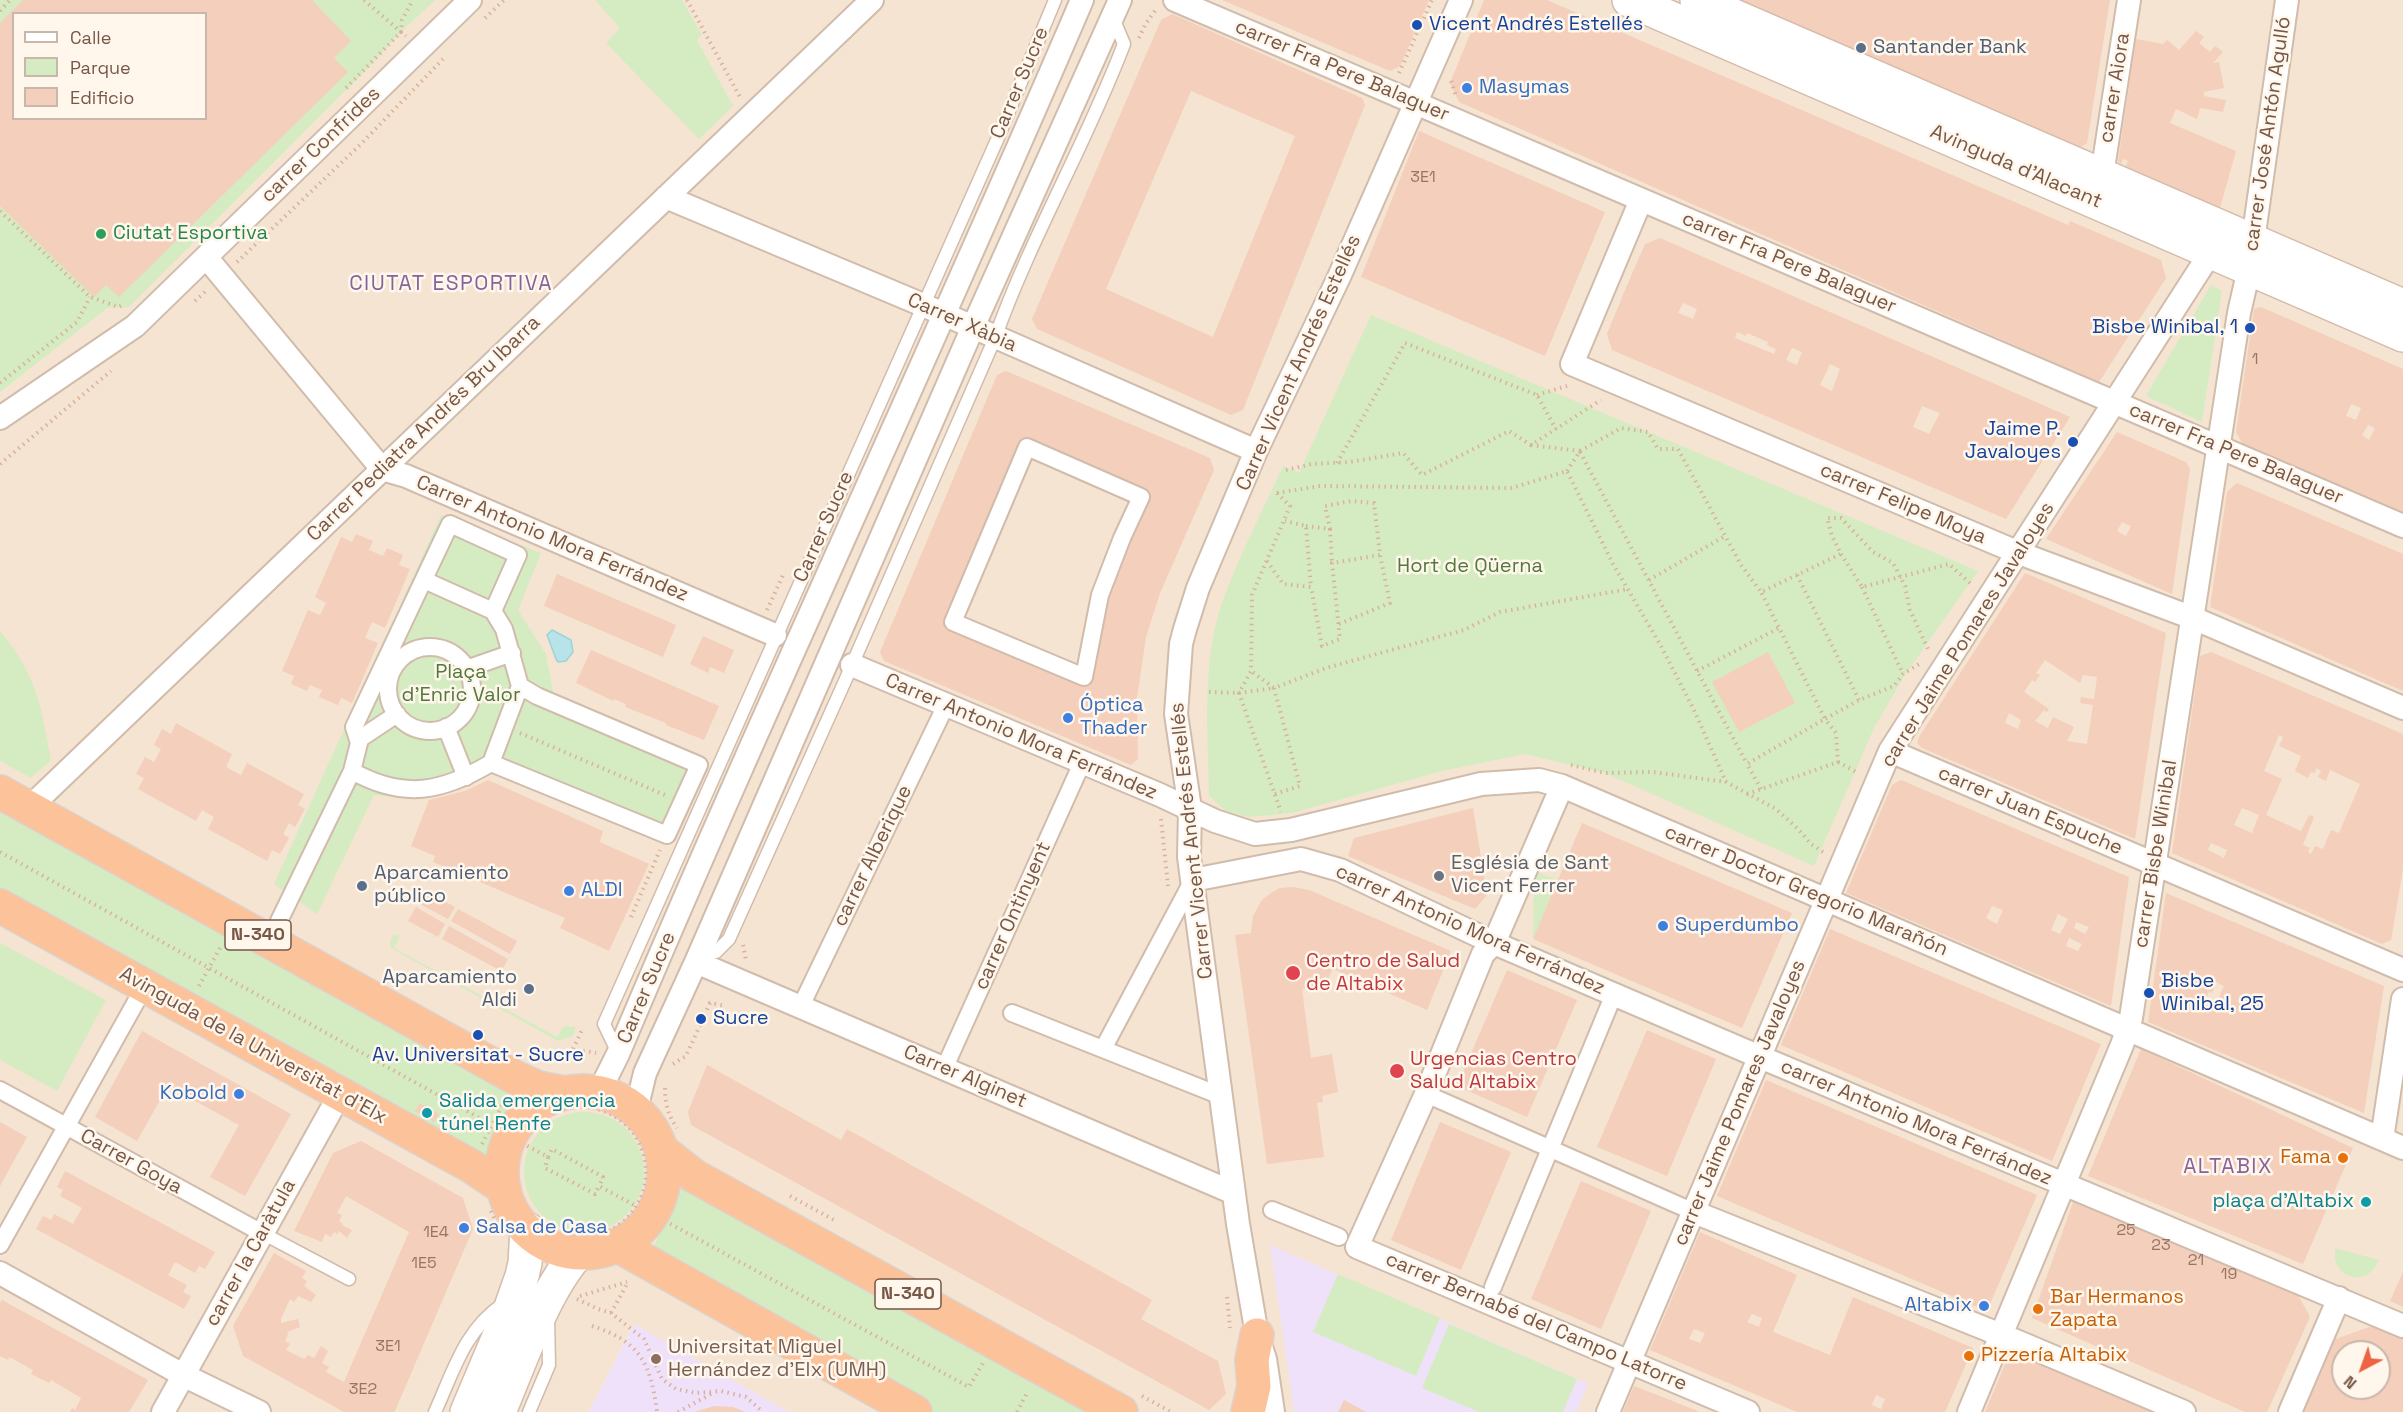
<!DOCTYPE html>
<html>
<head>
<meta charset="utf-8">
<style>
	body { margin:0 }
	#map { position:relative; width:2403px; height:1412px; overflow:hidden; background:#fdf3e4; font-family:"Space Grotesk",sans-serif }
	canvas { display:block }
	.legend { position:absolute; left:12px; top:12px; width:195px; height:108px; box-sizing:border-box; background:#fff7ec; border:2px solid #c9b7aa; margin:0; padding:8px 10px; list-style:none; font-size:18px; color:#775748 }
	.legend li { display:flex; align-items:center; gap:12px; height:30px }
	.legend b { width:30px; border:2px solid #c9b7aa }
	.north { position:absolute; left:2331px; top:1340px; width:60px; height:60px; box-sizing:border-box; background:#fff7ec; border:2px solid #c9b7aa; border-radius:50%; rotate:221deg; font-size:16px; font-weight:700; line-height:24px; text-align:center; color:#775748 }
	.north::after { content:''; display:block; margin:auto; width:21px; height:27px; background:#ed6344; clip-path:polygon(50% 0,100% 100%,50% 72%,0 100%) }
</style>
</head>
<body>
<div id="map">
<canvas width="2403" height="1412"></canvas>
<ul class="legend">
<li><b style="height:8px;background:#fff"></b>Calle</li>
<li><b style="height:16px;background:#d5ecc2"></b>Parque</li>
<li><b style="height:16px;background:#f4cfbb"></b>Edificio</li>
</ul>
<div class="north">N</div>
</div>
<script>
const ctx = document.querySelector('canvas').getContext('2d');
ctx.lineJoin = 'round';
function paint(path, color) { ctx.fillStyle = color; ctx.fill(path, 'evenodd'); }
function strokePath(path, color, width, dash) { ctx.strokeStyle = color; ctx.lineWidth = width; ctx.lineCap = dash ? 'butt' : 'round'; ctx.setLineDash(dash || []); ctx.stroke(path); }
function write(font, color, halo, rows, align = 'center') {
  ctx.font = font + ' "Space Grotesk",sans-serif'; ctx.lineWidth = 5; ctx.setLineDash([]); ctx.textBaseline = 'middle'; ctx.strokeStyle = halo; ctx.fillStyle = color; for (const [text, x, y, turn = 0] of rows) {
    ctx.save(); ctx.translate(x, y); ctx.rotate((+turn || 0) * Math.PI / 180); ctx.textAlign = isNaN(turn) ? turn : align; if (halo) ctx.strokeText(text, 0, 0); ctx.fillText(text, 0, 0); ctx.restore();
  }
}
paint(new Path2D(`
	M0 0H2403V1412H787L633 1326 589 1412H0ZM14 14H206V118H14ZM2343 1352H2379V1388H2343Z`), '#f5e4d2');
paint(new Path2D(`
	M1270 1245 1588 1384 1576 1412H1294Z
	M634 1324 789 1412H589Z`), '#f0e1fa');
paint(new Path2D(`
	M0 0H435L401 32 362 74 129 307 107 308 0 392ZM14 14H206V118H14Z
	M595 0H682L702 35 697 40 733 106 699 139 606 43 620 28Z
	M2211 285 2222 291 2202 422 2146 396Z
	M1371 315 1978 571 1905 675 1874 728 1814 866 1605 773 1525 754 1442 771 1292 813 1249 817 1226 811 1209 796C1208 734 1201 659 1223 600 1240 554 1263 510 1283 466L1299 473Z
	M441 515 541 553 518 610 546 654 554 697 704 763 673 842 491 769 458 789 420 799 374 795 317 914 274 884Z
	M0 631C37 675 41 706 51 760L31 778 0 761Z
	M0 803 525 1089 499 1122 487 1161 0 893Z
	M1534 871 1558 880 1533 939Z
	M393 935 400 936 394 948 557 1037 564 1026 576 1027 573 1036 558 1041 391 948 390 942Z
	M0 943 106 1000 57 1091 0 1060Z
	M524 1172a60 60 0 1 1 120 0a60 60 0 1 1-120 0Z
	M679 1185 1093 1412H919L647 1264Z
	M2335 1248 2379 1260C2367 1289 2331 1279 2335 1248Z
	M1338 1274 1440 1318 1416 1376 1313 1332Z
	M1449 1324 1577 1379 1563 1412H1479L1422 1388Z`), '#d5ecc2');
const water = new Path2D(`
	M552 630 571 640 573 652 566 661 558 662 556 659 547 635Z`);
paint(water, '#b8e3e8');
strokePath(water, '#9dd3da', 1.5);
paint(new Path2D(`
	M23 0H312L351 41 334 58 348 72 119 297 106 285 94 297 0 206V23ZM14 14H206V118H14Z
	M1222 0H1429L1400 66 1390 71Z
	M1484 0H1547L2068 225 2070 221 2161 260 2166 278 2099 382 1459 102 1450 83Z
	M1741 0H2110L2087 143 2079 148Z
	M1172 14 1362 98 1365 105 1243 410 1231 415 1037 329 1032 319 1161 20ZM1191 91 1295 136 1213 337 1106 289Z
	M2196 31 2204 37 2199 43 2210 52 2215 46 2223 52 2213 63 2219 62 2224 88 2204 92V96L2226 100 2223 112 2200 108 2197 119 2176 109 2170 123 2236 151 2220 208 2125 167 2128 161 2123 159 2121 164 2118 162 2136 39 2163 44 2167 40 2179 50Z
	M1419 131 1605 212 1545 356 1361 277Z
	M1660 238 1970 373 2070 417 2006 519 1612 350 1607 334 1625 290 1645 244ZM1683 303 1697 309 1693 319 1678 313ZM1737 332 1746 336 1747 333 1768 342 1767 345 1776 349 1774 354 1735 338ZM1792 348 1802 352 1797 365 1786 360ZM1830 364 1840 369 1832 391 1820 385ZM1922 406 1940 413 1929 434 1913 427Z
	M2261 307 2403 369V513L2243 445 2236 432 2254 309ZM2351 404 2361 408 2356 420 2346 416ZM2368 425 2375 428 2369 440 2362 435Z
	M1006 371 1210 458 1214 470 1160 593 1146 637 1137 698 1138 759 1131 765 884 661 880 652 997 375ZM1027 447 1141 497 1122 538 1084 677 953 622Z
	M2117 432 2186 462 2190 469 2172 594 2046 539ZM2122 522 2131 526 2126 536 2117 531Z
	M2237 483 2403 554V691L2210 607 2227 492Z
	M356 534 373 541 369 550 383 556 387 548 403 555 399 565 410 569 385 628 372 622 365 638 378 643 352 703 341 698 338 705 319 697 322 690 310 685 307 691 291 684 294 676 282 671 308 610 320 615 326 603 315 597 341 537 352 542Z
	M2025 573 2166 633 2135 839 1922 748 1917 743 1919 737ZM2045 660 2080 683 2083 675 2097 677 2094 699 2081 697 2080 703 2093 705 2087 744 2067 741 2074 727 2053 717 2048 728 2035 721 2044 710 2047 712 2049 709 2024 692 2032 680 2035 682 2040 675 2036 673ZM2009 713 2021 720 2018 729 2005 723Z
	M557 574 676 625 663 657 544 606Z
	M703 636 734 650 724 673 710 667 708 673 690 664Z
	M591 650 719 706 704 740 666 725V723L625 707 626 704 614 699 613 701 576 683Z
	M1768 652 1795 703 1739 732 1712 682Z
	M2211 652 2403 734V869L2391 940 2382 944 2172 853 2200 656ZM2279 735 2283 737 2279 746 2301 756 2295 771 2308 778 2311 772 2315 773 2316 768 2321 771 2318 777 2326 781 2330 770 2360 784 2339 833 2331 830 2323 849 2315 846 2311 854 2308 852 2310 848 2303 845 2314 817 2309 815 2301 831 2266 815 2282 779 2264 771ZM2242 808 2259 815 2252 833 2234 825ZM2211 843 2227 850 2224 858 2208 850Z
	M176 723 232 754 226 767 241 775 247 763 304 794 298 805 305 809 295 827 289 823 283 834 289 838 280 854 272 850 267 861 208 829 214 817 202 810 196 821 138 789 144 778 136 774 145 757 154 762 161 749 154 745 162 729 171 734Z
	M488 780 603 831 600 842 649 864 609 951 560 928 565 918 433 862 435 856 411 846 429 800 465 791Z
	M1901 780 2129 877 2111 1006 1846 893 1892 785ZM1992 906 2003 910 1997 924 1986 918ZM2058 914 2068 919 2060 934 2051 930ZM2076 922 2089 927 2085 934 2074 928ZM2069 938 2082 944 2078 951 2066 946Z
	M1473 808 1487 895 1475 909 1348 856 1354 838Z
	M1582 823 1792 913 1742 1028 1533 939Z
	M1293 887 1309 890 1451 951 1427 1010 1333 969 1325 985 1302 989 1311 1058 1332 1054 1338 1092 1322 1096 1323 1102 1317 1103 1324 1157 1267 1164 1235 935 1251 933 1253 916 1262 900 1271 893 1280 888Z
	M425 891 455 907 448 919 418 903Z
	M2166 893 2384 986 2364 1113 2148 1022ZM2216 982 2224 986 2213 1011 2202 1007 2209 991 2212 993Z
	M416 907 445 924 438 937 408 921Z
	M458 909 517 941 510 954 451 921Z
	M449 926 508 959 501 971 442 939Z
	M1830 929 2101 1044 2052 1161 1781 1045Z
	M1507 970 1577 1000 1527 1117 1457 1086Z
	M1647 1030 1716 1059 1667 1176 1597 1147Z
	M142 1031 291 1114 245 1196 210 1177 239 1125 168 1086 137 1141 95 1117Z
	M2141 1049 2353 1148 2303 1264 2088 1176Z
	M707 1065 841 1140 847 1129 1152 1300 1141 1319 1218 1361 1226 1394 1209 1410 691 1125 688 1112Z
	M1766 1080 2037 1195 1987 1311 1717 1196Z
	M420 1103 439 1114 434 1122 415 1111Z
	M0 1122 27 1137 0 1186Z
	M1440 1122 1511 1152 1461 1270 1391 1240Z
	M361 1141 463 1198 473 1229 395 1411 393 1412H344L243 1356 233 1326 274 1253 306 1271 302 1278 307 1281 304 1286 316 1295 311 1302 298 1296 294 1302 290 1299 281 1319V1323L298 1319 300 1327 287 1332 288 1335 285 1341 290 1344 286 1350 304 1359 308 1355 314 1358 321 1346 328 1351 322 1363 329 1367 326 1372 344 1382 409 1232 346 1196 337 1213 342 1215 339 1221 343 1224 342 1225 352 1230 347 1238 339 1231 337 1234 334 1232 331 1237 325 1234 322 1242 294 1231 333 1153Z
	M65 1171 215 1252 205 1269 199 1266 195 1273 175 1262 168 1275 187 1285 183 1292 191 1296 184 1309 36 1229 43 1216 51 1220 54 1214 73 1224 82 1208 60 1196 63 1190 57 1187Z
	M1581 1181 1651 1211 1601 1329 1531 1299Z
	M2077 1191 2293 1286 2310 1317 2267 1412H2245L2032 1318Z
	M1700 1232 1797 1275 1773 1332 1830 1355 1853 1297 1973 1348 1945 1412H1797L1650 1350ZM1752 1314 1762 1318 1759 1327 1747 1322ZM1694 1329 1705 1333 1700 1343 1689 1339ZM1876 1395 1885 1399 1881 1409 1872 1405Z
	M2403 1272V1307L2390 1301Z
	M2 1300 148 1380 129 1412H70L72 1408 75 1410 81 1398 51 1380 49 1383 31 1374 33 1370 9 1357 8 1360 0 1356V1303Z
	M2372 1326 2403 1339V1412H2303L2333 1340ZM2343 1352H2379V1388H2343Z
	M2011 1350 2163 1412H1985Z
	M1634 1386 1670 1400 1700 1412H1623Z
	M1344 1400 1366 1412H1338Z
	M714 1406 733 1407 746 1412H694Z`), '#f4cfbb');
const service = new Path2D(`
	M700 952H716L729 939 845 681 995 338C1031 237 1086 144 1124 44L1113 18
	M618 1053 604 1024 997 140 1055 0
	M262 1233 349 1279
	M435 1412C454 1370 464 1331 503 1304
	M529 1412 549 1365 548 1318`);
const pedestrian = new Path2D(`
	M1027 447 1141 497 1122 538 1100 595 1084 677 953 622Z
	M424 580 493 611
	M388 689a42 42 0 1 1 84 0a42 42 0 1 1-84 0Z
	M466 669 512 653
	M446 727 466 777
	M358 740 397 714
	M491 763 520 686
	M279 921 352 771 359 743 354 727 450 524 518 555 493 611 504 629 520 686 537 696 699 765 667 835 491 763C442 792 404 800 352 771
	M800 1008 946 705
	M1012 1013 1221 1096
	M1103 1049 1193 880
	M944 1069 1082 763
	M0 1090 262 1233
	M1426 1094 1694 1212
	M1272 1210 1339 1237
	M0 1245 137 1000
	M1493 1287 1614 994`);
const minor = new Path2D(`
	M1175 0 2403 526
	M2102 175 2129 0
	M666 197 923 305 1256 451
	M1641 200 1572 364 2019 553 2193 618 2403 708
	M206 257 382 469 406 476 775 635
	M0 418 135 326 470 0
	M852 665 1160 795 1215 821 1255 834 1291 830 1481 784 1539 780 1562 786 2403 1148
	M1890 751 2403 970
	M1562 786 1494 943 1483 954 1426 1094 1357 1247 1748 1412
	M29 808 872 0
	M1193 880 1301 859 1340 870 1494 943 1760 1057 2403 1326
	M696 962 1234 1193
	M599 1092 618 1054C767 700 931 353 1082 0
	M636 1110 645 1073 696 962 973 327 1120 0
	M2382 1139 2403 999
	M1694 1212 2016 1341 2184 1412
	M0 1273 183 1375 259 1412
	M163 1412 340 1094
	M1273 1412 1265 1359 1257 1335 1238 1224 1189 857 1190 809 1176 714 1181 644 1185 629 1198 588 1256 451 1339 277 1461 0
	M1608 1412 1890 751 2211 252 2225 248
	M1969 1412 2122 1045 2131 1018 2239 313 2249 269 2287 0
	M2290 1412 2339 1298`);
const secondary = new Path2D(`
	M1629 0 2403 335
	M1697 0 2403 306
	M467 1412 509 1313 522 1276 525 1263 527 1229
	M499 1412C520 1363 543 1292 578 1253`);
const trunk = new Path2D(`
	M0 792 516 1078 538 1088 564 1093
	M0 906 471 1166 504 1188
	M502 1172a81 81 0 1 1 162 0a81 81 0 1 1-162 0Z
	M661 1150 694 1176 1121 1412
	M617 1245 915 1412
	M1248 1412 1254 1386 1252 1360 1257 1335`);
strokePath(service, '#d1bcac', 15);
strokePath(pedestrian, '#d1bcac', 20);
strokePath(minor, '#d1bcac', 26);
strokePath(secondary, '#d5bbaa', 36);
strokePath(trunk, '#dcd3cf', 36);
strokePath(new Path2D(`
	M364 0 401 32 402 20 413 0
	M687 0 740 97
	M0 11 10 0
	M485 18 504 0
	M1139 38 1145 25 1157 8
	M1399 73 1432 0
	M1451 81 1456 96
	M346 88 401 32 406 36
	M0 211 90 297 119 307 124 304
	M237 262 360 145 443 59
	M195 301 207 290
	M0 383 77 322 90 297
	M1537 395 1567 386
	M1531 445 1580 451
	M1580 452 1747 764
	M1337 463 1405 343 1537 395 1556 429
	M0 464 111 371
	M1286 470 1312 464 1350 462 1403 453 1422 475 1509 431 1531 445 1601 400
	M1567 471 1580 451 1621 428 1648 432 1658 449H1678L1741 565 1761 592 1841 554 1832 536 1827 518H1841L1873 552 1893 563 1905 586 1910 610 1928 649
	M1277 493 1320 486 1512 488 1567 471 1613 564 1661 646 1694 710 1726 782
	M1277 493 1290 506 1252 595 1251 671 1239 693 1281 812
	M1306 526 1330 529 1325 506 1351 501 1374 503 1380 555 1332 563 1340 639 1322 646 1311 587
	M1330 529 1332 563
	M1841 554 1862 587 1949 564 1972 585
	M1267 561 1283 584 1311 587 1306 526 1285 521
	M1797 575 1859 700
	M1649 580 1725 536
	M1862 587 1903 674
	M767 610 784 573
	M1339 624 1390 603 1380 555
	M1697 671 1779 628
	M1209 692 1239 693 1274 688 1251 671
	M520 733 665 795
	M1838 762 1858 773
	M1571 765 1605 773 1653 772 1726 782 1776 809 1798 829 1811 844 1823 852
	M1761 789 1747 764 1825 719 1761 592
	M1275 794 1300 786 1274 688 1326 668 1464 630 1500 612 1628 589
	M1747 794 1838 762 1836 733 1825 719 1859 700 1894 686 1903 674 1919 664
	M1161 819 1168 886
	M0 852 492 1125
	M631 917 660 850
	M743 945 746 960
	M199 986 220 948
	M573 1049 582 1030
	M544 1062C562 1048 574 1049 596 1053
	M673 1064 686 1056 710 1003 726 1006
	M665 1088C665 1104 668 1115 677 1128
	M516 1172a65 65 0 1 1 130 0a65 65 0 1 1-130 0Z
	M522 1143 548 1157 545 1168 595 1194 599 1186 636 1206
	M482 1144 505 1100
	M548 1157 552 1149 603 1177 599 1186
	M790 1196 834 1220
	M491 1211 500 1232
	M665 1221 969 1387 983 1363
	M654 1235 665 1221 675 1194
	M580 1296 627 1282
	M1227 1297 1230 1328
	M577 1299 598 1309 611 1313 644 1339 662 1379 676 1389 696 1393 721 1391 746 1397 763 1412
	M611 1313 628 1282
	M592 1326C640 1341 651 1364 657 1412
	M1142 1396 1171 1412
	M678 1412 711 1394
	M1017 1412 1028 1391`), '#d9b29d', 4, [1.5, 4.5]);
strokePath(service, '#fff', 12);
strokePath(pedestrian, '#fff', 16);
strokePath(minor, '#fff', 22);
strokePath(secondary, '#fff', 33);
strokePath(trunk, '#fcc299', 33);
for (const [x, y, r, color] of [
	[1417,25,6,"#1a4fb4"],
	[1861,48,6,"#5c6f8a"],
	[1467,88,6,"#3f7fe0"],
	[101,234,6,"#2e9e5b"],
	[2250,328,6,"#1a4fb4"],
	[2073,442,6,"#1a4fb4"],
	[1068,718,6,"#3f7fe0"],
	[1439,876,6,"#6b7280"],
	[362,886,6,"#5c6f8a"],
	[569,891,6,"#3f7fe0"],
	[1663,926,6,"#3f7fe0"],
	[1293,973,8,"#e0444e"],
	[529,989,6,"#5c6f8a"],
	[2149,993,6,"#1a4fb4"],
	[701,1019,6,"#1a4fb4"],
	[478,1035,6,"#1a4fb4"],
	[1397,1071,8,"#e0444e"],
	[239,1094,6,"#3f7fe0"],
	[427,1113,6,"#0f9aa8"],
	[2343,1158,6,"#e8710a"],
	[2366,1202,6,"#0f9aa8"],
	[464,1228,6,"#3f7fe0"],
	[1984,1306,6,"#3f7fe0"],
	[2038,1309,6,"#e8710a"],
	[1969,1356,6,"#e8710a"],
	[656,1359,6,"#8d6e63"]
]) { const dot = new Path2D(); dot.arc(x, y, r, 0, 2 * Math.PI); ctx.fillStyle = color; ctx.fill(dot); strokePath(dot, '#fff7ec', 2); }
write('16px', '#967565', null, [
	["3E1",1423,178],
	["1",2255,360],
	["25",2126,1231],
	["1E4",436,1233],
	["23",2161,1246],
	["21",2196,1261],
	["1E5",424,1264],
	["19",2229,1275],
	["3E1",388,1347],
	["3E2",363,1390]
]);
for (const [x, y, w] of [
	[258,935,66],
	[908,1294,66]
]) { const box = new Path2D(); box.roundRect(x - w / 2, y - 15, w, 30, 4.5); ctx.fillStyle = '#fff7ec'; ctx.fill(box); strokePath(box, '#775748', 1.5); }
write('bold 18px', '#775748', null, [
	["N-340",258,935],
	["N-340",908,1294]
]);
write('20px', '#164399', '#fff7ec', [
	["Vicent Andrés Estellés",1429,25],
	["Bisbe Winibal, 1",2238,328,"right"],
	["Jaime P.",2061,430,"right"],
	["Javaloyes",2061,453,"right"],
	["Bisbe",2161,982],
	["Winibal, 25",2161,1005],
	["Sucre",713,1019],
	["Av. Universitat - Sucre",478,1056,"center"]
], 'left');
write('20px', '#4e5e75', '#fff7ec', [
	["Santander Bank",1873,48],
	["Aparcamiento",374,874],
	["público",374,897],
	["Aparcamiento",517,978,"right"],
	["Aldi",517,1001,"right"]
], 'left');
write('20px', '#775748', '#fff7ec', [
	["carrer Fra Pere Balaguer",1342,71,23],
	["Carrer Sucre",1020,83,-67],
	["carrer Aiora",2115,88,-81],
	["carrer José Antón Agulló",2268,134,-82],
	["carrer Confrides",321,145,-44],
	["Avinguda d'Alacant",2016,167,23],
	["carrer Fra Pere Balaguer",1789,263,23],
	["Carrer Xàbia",962,323,24],
	["Carrer Vicent Andrés Estellés",1299,363,-66],
	["Carrer Pediatra Andrés Bru Ibarra",424,429,-44],
	["carrer Fra Pere Balaguer",2236,454,23],
	["carrer Felipe Moya",1903,504,23],
	["Carrer Sucre",824,527,-66],
	["Carrer Antonio Mora Ferrández",552,539,23],
	["carrer Jaime Pomares Javaloyes",1968,635,-58],
	["Carrer Antonio Mora Ferrández",1021,737,23],
	["carrer Juan Espuche",2030,811,23],
	["Carrer Vicent Andrés Estellés",1192,841,-96],
	["carrer Bisbe Winibal",2156,854,-81],
	["carrer Alberique",873,856,-64],
	["carrer Doctor Gregorio Marañón",1806,891,23],
	["carrer Ontinyent",1013,916,-66],
	["carrer Antonio Mora Ferrández",1470,930,24],
	["Carrer Sucre",647,988,-67],
	["Avinguda de la Universitat d'Elx",253,1046,29],
	["Carrer Alginet",965,1077,23],
	["carrer Jaime Pomares Javaloyes",1740,1103,-67],
	["carrer Antonio Mora Ferrández",1916,1123,23],
	["Carrer Goya",131,1162,29],
	["carrer la Caràtula",251,1253,-61],
	["carrer Bernabé del Campo Latorre",1536,1322,23]
]);
write('20px', '#366cbe', '#fff7ec', [
	["Masymas",1479,88],
	["Óptica",1080,706],
	["Thader",1080,729],
	["ALDI",581,891],
	["Superdumbo",1675,926],
	["Kobold",227,1094,"right"],
	["Salsa de Casa",476,1228],
	["Altabix",1972,1306,"right"]
], 'left');
write('20px', '#27864d', '#fff7ec', [
	["Ciutat Esportiva",113,234]
], 'left');
write('20px', '#51783d', '#fff7ec', [
	["Hort de Qüerna",1470,567],
	["Plaça",461,673],
	["d'Enric Valor",461,696]
]);
write('20px', '#5b616d', '#fff7ec', [
	["Església de Sant",1451,864],
	["Vicent Ferrer",1451,887]
], 'left');
write('20px', '#be3a42', '#fff7ec', [
	["Centro de Salud",1306,962],
	["de Altabix",1306,985],
	["Urgencias Centro",1410,1060],
	["Salud Altabix",1410,1083]
], 'left');
write('20px', '#0d838f', '#fff7ec', [
	["Salida emergencia",439,1102],
	["túnel Renfe",439,1125],
	["plaça d'Altabix",2354,1202,"right"]
], 'left');
write('20px', '#c56008', '#fff7ec', [
	["Fama",2331,1158,"right"],
	["Bar Hermanos",2050,1298],
	["Zapata",2050,1321],
	["Pizzería Altabix",1981,1356]
], 'left');
write('20px', '#785e54', '#fff7ec', [
	["Universitat Miguel",668,1348],
	["Hernández d'Elx (UMH)",668,1371]
], 'left');
ctx.letterSpacing = '1.5px';
write('21px', '#86639b', '#fff7ec', [
	["CIUTAT ESPORTIVA",451,284],
	["ALTABIX",2228,1167]
]);
ctx.letterSpacing = '0px';
</script>
</body>
</html>
